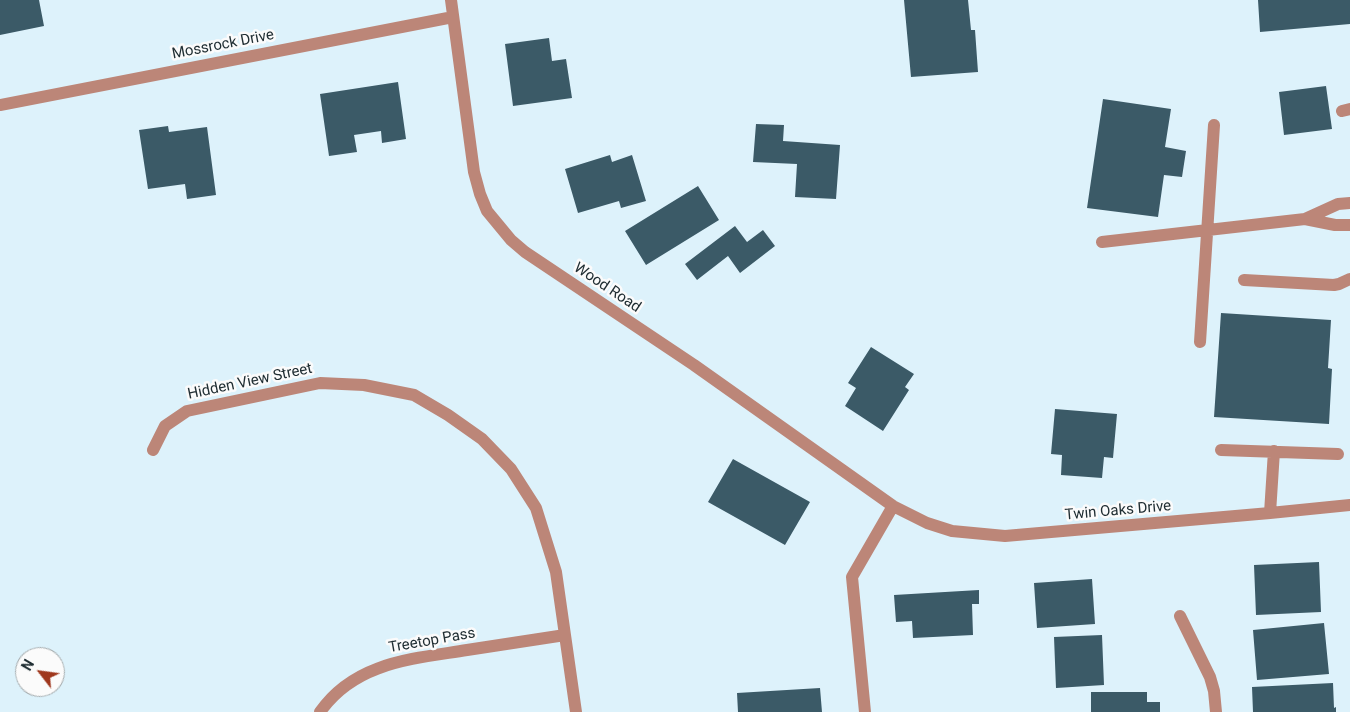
<!DOCTYPE html>
<html>
<head>
<meta charset="utf-8">
<style>
	body { margin:0 }
	#map { position:relative; width:1350px; height:712px; overflow:hidden; background:#ddf2fb; font-family:Roboto,sans-serif }
	canvas { display:block }
	.north { position:absolute; left:15px; top:647px; width:50px; height:50px; box-sizing:border-box; background:#fbfbfb; border:1px solid #a3a9ab; border-radius:50%; rotate:300deg; font-size:14px; font-weight:700; line-height:20px; text-align:center; color:#202e33 }
	.north::after { content:''; display:block; margin:auto; width:18px; height:22px; background:#9f371d; clip-path:polygon(50% 0,100% 100%,50% 72%,0 100%) }
</style>
</head>
<body>
<div id="map">
<canvas width="1350" height="712"></canvas>
<div class="north">N</div>
</div>
<script>
const ctx = document.querySelector('canvas').getContext('2d');
ctx.lineJoin = 'round';
function paint(path, color) { ctx.fillStyle = color; ctx.fill(path, 'evenodd'); }
function strokePath(path, color, width, dash) { ctx.strokeStyle = color; ctx.lineWidth = width; ctx.lineCap = dash ? 'butt' : 'round'; ctx.setLineDash(dash || []); ctx.stroke(path); }
function write(font, color, halo, rows, align = 'center') {
  ctx.font = font + ' Roboto,sans-serif'; ctx.lineWidth = 5; ctx.setLineDash([]); ctx.textBaseline = 'middle'; ctx.strokeStyle = halo; ctx.fillStyle = color; for (const [text, x, y, turn = 0] of rows) {
    ctx.save(); ctx.translate(x, y); ctx.rotate((+turn || 0) * Math.PI / 180); ctx.textAlign = isNaN(turn) ? turn : align; if (halo) ctx.strokeText(text, 0, 0); ctx.fillText(text, 0, 0); ctx.restore();
  }
}
paint(new Path2D(`
	M0 0H39L44 26 0 35Z
	M904 0H968L971 30H975L978 72 911 77Z
	M1258 0H1350V24L1260 32Z
	M549 38 552 61 566 59 572 98 513 106 505 44Z
	M398 82 406 139 382 143 381 131 354 135 357 152 329 156 320 94Z
	M1326 86 1332 129 1284 135 1279 92Z
	M1103 99 1171 109 1165 147 1186 151 1182 177 1164 175 1158 217 1087 208Z
	M756 124 784 125 783 141 840 145 836 199 795 197 797 164 753 162Z
	M168 126 169 132 207 127 216 195 187 199 185 184 148 189 139 130Z
	M610 155 612 162 632 155 646 201 621 208 619 201 578 213 565 169Z
	M698 186 719 220 646 265 625 231Z
	M735 226 747 242 763 230 775 246 740 273 728 256 697 280 685 264Z
	M1221 313 1331 320 1328 368 1332 369 1329 424 1214 417Z
	M871 347 914 374 905 387 909 390 883 431 845 406 856 388 848 383Z
	M1055 409 1117 414 1113 458 1104 457 1102 478 1061 475 1062 455 1051 454Z
	M733 459 810 502 785 545 708 502Z
	M1319 562 1321 612 1256 615 1254 565Z
	M1092 579 1095 624 1037 628 1034 583Z
	M979 590V604H972L973 635 913 638 912 621 896 622 894 595Z
	M1324 623 1329 674 1257 680 1253 630Z
	M1102 635 1104 685 1056 688 1054 637Z
	M1333 683 1334 708 1336 707V712H1253L1252 687Z
	M820 688 822 712H738L737 693Z
	M1091 692H1147V702H1160V712H1091Z`), '#3b5a67');
strokePath(new Path2D(`
	M451 0 474 172 480 194 487 211 511 240 525 252 694 365 893 506 927 523 952 531 1005 536 1270 513 1350 505
	M0 105 453 17
	M1342 111 1350 109
	M1350 203 1338 204 1305 219 1335 225H1350
	M1102 242 1305 219
	M1244 280 1334 285 1339 284 1350 279
	M1200 342 1214 125
	M153 450 165 426 187 411 320 383 364 385 414 395 448 415 482 439 511 469 536 508 556 572 576 712
	M1221 450 1338 454
	M1270 513 1274 451
	M1180 616 1210 677 1214 691 1216 712
	M320 712C355 662 412 659 467 650 499 645 532 640 565 635
	M865 712 852 577 893 506`), '#bc8678', 12);
write('15px', '#202e33', '#fbfbfb', [
	["Mossrock Drive",223,45,-11],
	["Wood Road",607,288,34],
	["Hidden View Street",250,382,-12],
	["Twin Oaks Drive",1118,511,-5],
	["Treetop Pass",432,641,-10]
]);
</script>
</body>
</html>
